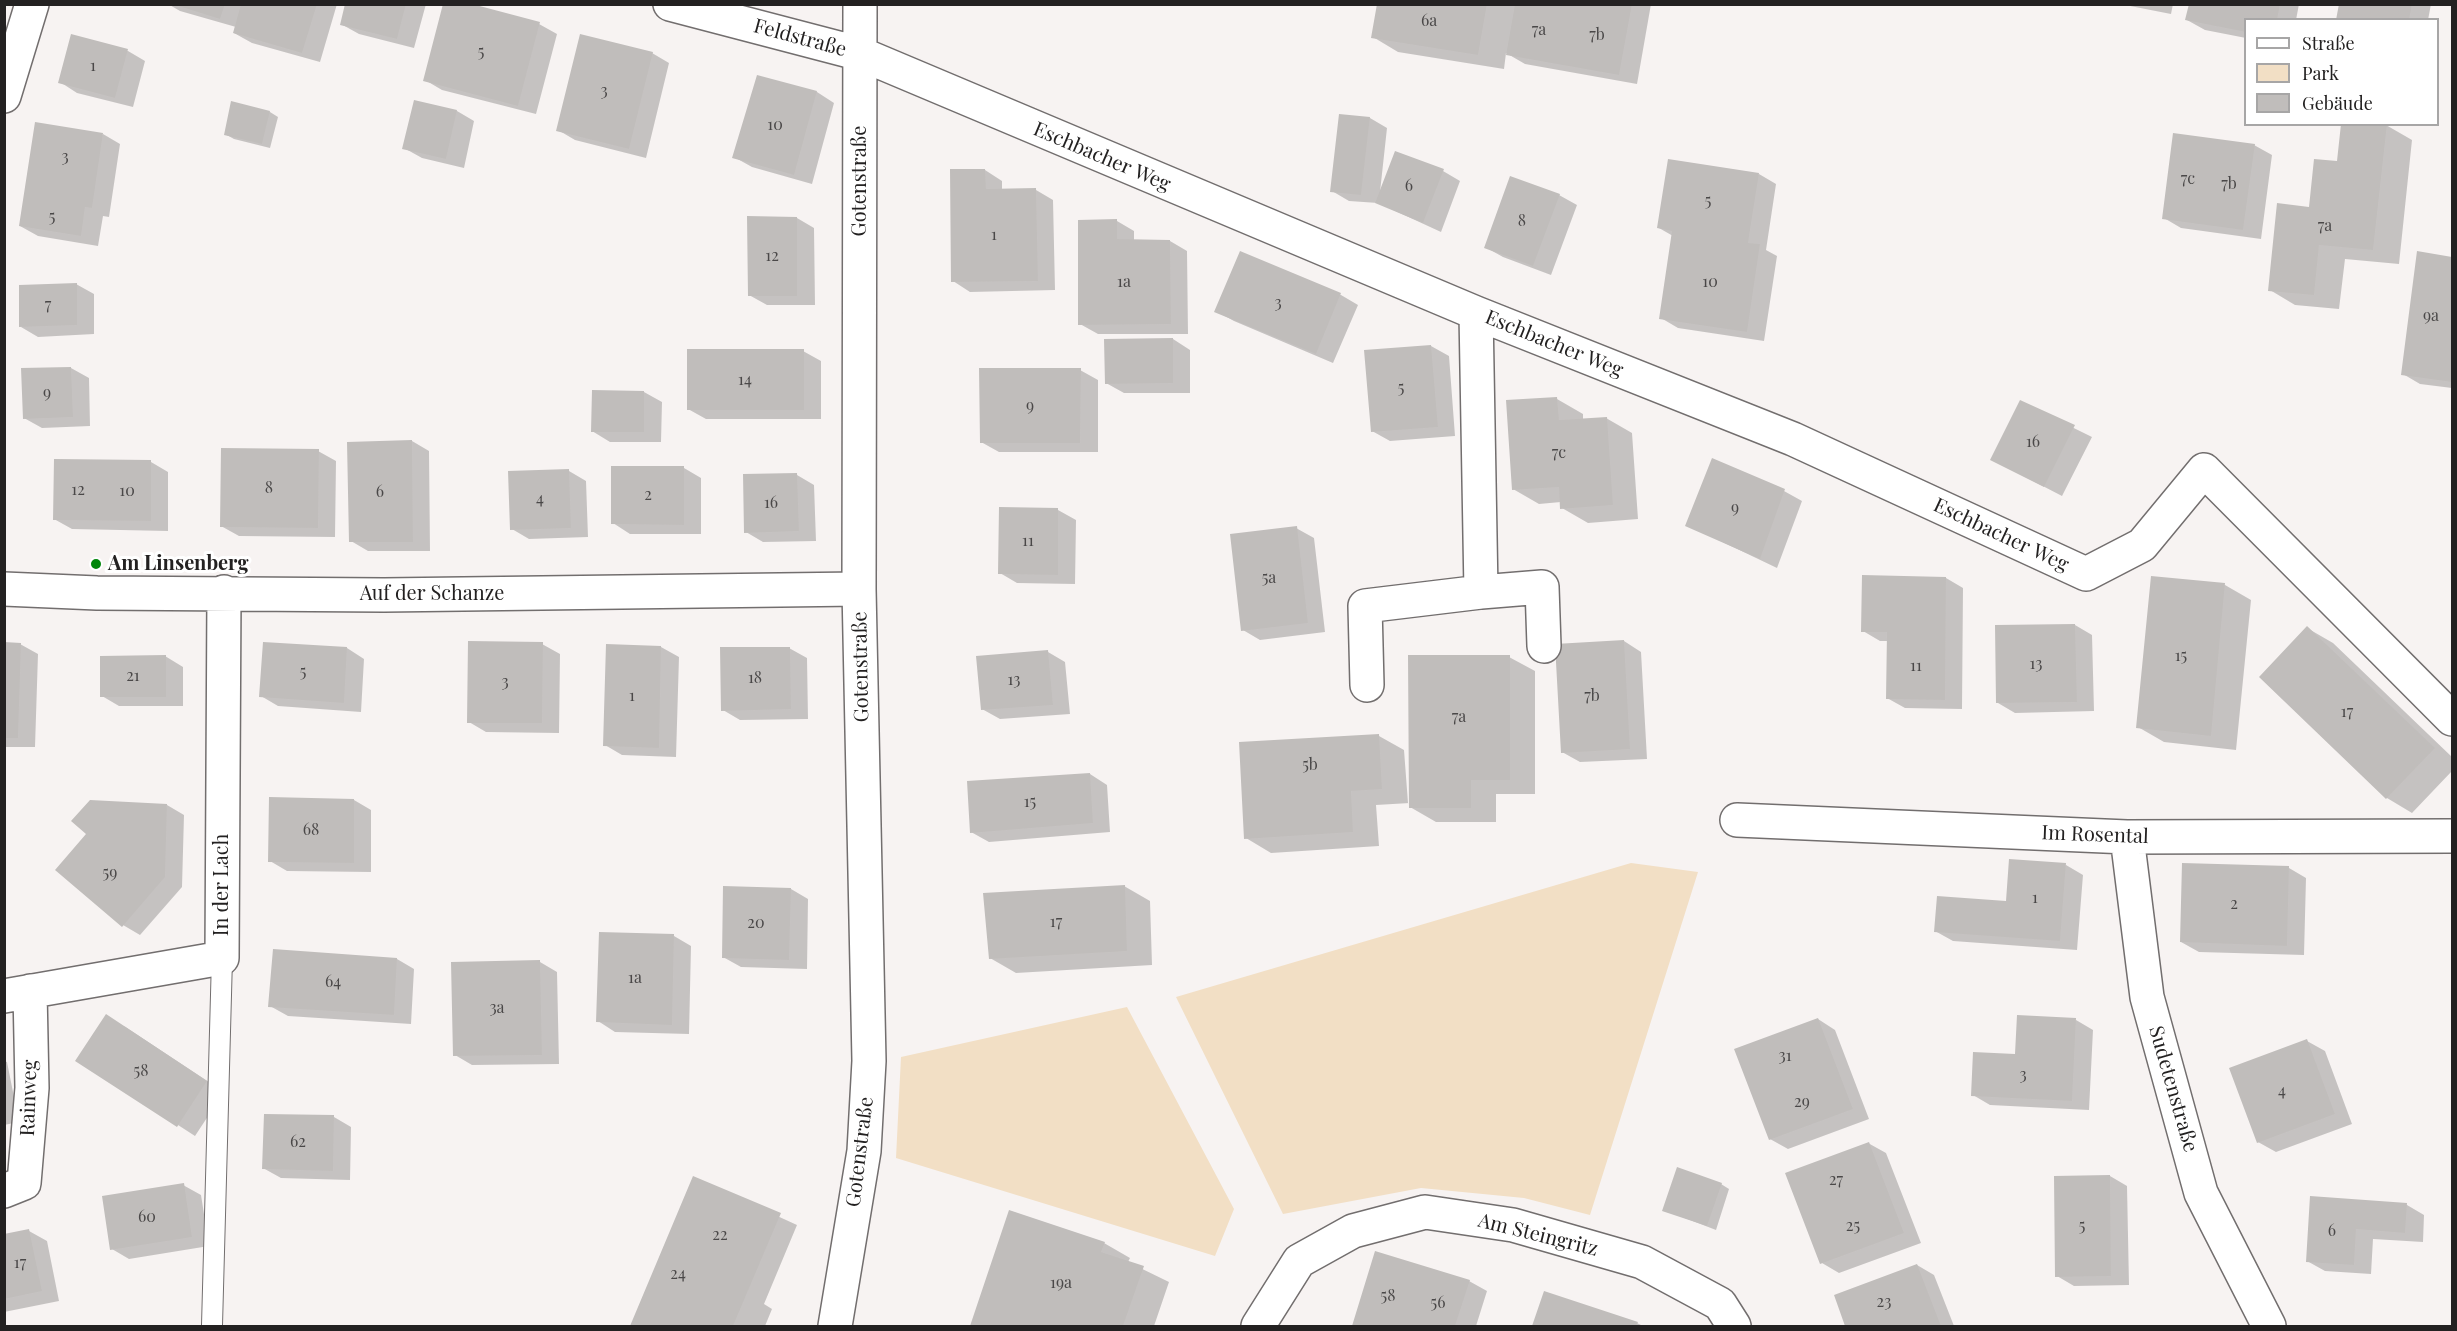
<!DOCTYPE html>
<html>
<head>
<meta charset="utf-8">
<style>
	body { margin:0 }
	#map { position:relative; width:2457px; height:1331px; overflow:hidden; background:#f7f3f2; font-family:"Playfair Display",serif }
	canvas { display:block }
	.frame { position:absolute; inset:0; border:6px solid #232121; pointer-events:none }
	.legend { position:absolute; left:2244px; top:18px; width:195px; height:108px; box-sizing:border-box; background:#fff; border:2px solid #a7a6a6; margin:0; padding:8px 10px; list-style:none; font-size:18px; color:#232121 }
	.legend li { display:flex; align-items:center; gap:12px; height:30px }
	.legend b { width:30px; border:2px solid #a7a6a6 }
</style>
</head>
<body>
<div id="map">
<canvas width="2457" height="1331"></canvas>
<div class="frame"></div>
<ul class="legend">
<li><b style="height:8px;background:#fff"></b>Straße</li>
<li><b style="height:16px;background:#f2dfc5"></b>Park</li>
<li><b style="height:16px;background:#c0bdbb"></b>Gebäude</li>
</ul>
</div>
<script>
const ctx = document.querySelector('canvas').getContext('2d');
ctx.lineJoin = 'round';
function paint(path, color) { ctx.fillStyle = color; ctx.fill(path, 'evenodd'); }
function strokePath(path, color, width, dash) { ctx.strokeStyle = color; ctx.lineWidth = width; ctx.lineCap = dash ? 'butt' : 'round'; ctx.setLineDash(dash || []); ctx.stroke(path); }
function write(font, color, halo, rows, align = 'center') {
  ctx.font = font + ' "Playfair Display",serif'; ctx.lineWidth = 6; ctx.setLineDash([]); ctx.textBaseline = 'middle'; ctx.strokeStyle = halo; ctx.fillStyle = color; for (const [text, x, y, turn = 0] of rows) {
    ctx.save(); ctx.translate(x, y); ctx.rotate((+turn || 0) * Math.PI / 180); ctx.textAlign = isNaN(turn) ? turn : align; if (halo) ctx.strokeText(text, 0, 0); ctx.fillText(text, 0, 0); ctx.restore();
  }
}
paint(new Path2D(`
	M1631 863 1698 872 1590 1215 1524 1198 1421 1188 1283 1214 1176 997Z
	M1127 1007 1234 1209 1215 1256 896 1158 901 1057Z`), '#f2dfc5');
paint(new Path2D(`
	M168 4H337L320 62 252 43 234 33 236 27 180 11Z
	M347 4H426L414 48 359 34 341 24Z
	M1378 4H1651L1637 84 1525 64 1506 53 1504 69 1398 52 1373 37Z
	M2120 4H2173L2171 14Z
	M2190 4H2299L2296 20H2246V38L2205 30 2187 20Z
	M2340 4H2431L2428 20H2337Z
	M539 24 557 34 536 114 442 90 425 80Z
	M72 36 128 51 145 61 133 107 77 93 60 82Z
	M652 53 669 63 646 158 575 140 558 130Z
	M758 77 817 92 834 103 812 184 752 167 734 157Z
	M415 102 457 111 474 121 464 168 422 158 404 148Z
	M232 103 270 112 278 117 270 148 234 139 225 134Z
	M1340 116 1370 118 1387 128 1380 192 1443 171 1460 181 1441 232 1378 203 1349 201 1332 191Z
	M2386 125 2412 140 2399 264 2345 259 2339 309 2295 305 2270 290 2310 209 2339 163Z
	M103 134 120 144 109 217 103 216 98 246 38 236 20 226Z
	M2254 145 2272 155 2261 239 2181 228 2164 218Z
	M985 170 1002 181V190H1036L1053 200 1055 290 970 292 953 281Z
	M1759 174 1776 184 1766 250 1777 256 1764 341 1678 328 1661 318 1673 236 1659 228Z
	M1559 195 1577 205 1551 275 1503 257 1485 247Z
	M797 218 814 228 815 305H767L749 295Z
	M1117 221 1134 231V241H1170L1187 251 1188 334H1098L1080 324Z
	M1241 253 1341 295 1358 305 1333 363 1234 321 1216 311Z
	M2418 253 2452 258V388L2420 384 2403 374Z
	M76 284 94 294V334L38 337 21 327Z
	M1173 339 1190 350V393H1124L1106 383Z
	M1431 346 1449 356 1455 436 1390 441 1372 431Z
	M803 351 821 361V419H706L688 409Z
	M71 368 89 378 90 426 42 428 24 418Z
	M1080 370 1098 380V452H999L981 442Z
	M593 392H644L662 402 661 442H610L592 431Z
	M1557 399 1583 414V420L1606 418 1632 433 1638 519 1588 523 1562 508 1561 502 1539 504 1513 489Z
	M2021 402 2092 437 2062 496 2010 469Z
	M412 441 429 451 430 551H368L351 541Z
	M318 451 336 461 335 537 239 536 221 526Z
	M151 462 168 472V531L72 529 54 519Z
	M684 468 701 478V534H630L613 523Z
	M569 471 586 481 588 537 529 539 512 529Z
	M797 475 814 485 816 541 763 542 746 532Z
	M1784 491 1802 501 1777 568 1687 525Z
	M1058 510 1076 520 1075 584 1017 583 1000 573Z
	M1296 528 1314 538 1325 632 1260 640 1243 630Z
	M2153 577 2225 585 2251 600 2236 750 2164 742 2138 727Z
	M1946 578 1963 588 1962 709 1905 708 1887 698 1888 641H1880L1863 631Z
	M2075 625 2092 635 2094 711 2015 713 1998 703Z
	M2307 628 2333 643 2452 757V771L2412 813 2387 798Z
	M1624 641 1641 652 1647 759 1580 762 1562 752Z
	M4 644H20L38 654 35 747H4Z
	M542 644 560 654 559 733 486 732 469 722Z
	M608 646 661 647 679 657 676 757 622 755 605 745Z
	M347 648 364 659 361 712 278 706 261 696Z
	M789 648 807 658 808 719 740 720 723 710Z
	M1048 652 1065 662 1070 714 1000 719 982 709Z
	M165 656 183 667V706H119L102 696Z
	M1509 657 1535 671V794H1496V822H1436L1410 807Z
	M1379 736 1404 750 1408 803H1410L1376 805 1379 846 1271 853 1246 838Z
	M1090 774 1107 785 1110 832 989 842 971 832Z
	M354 800 371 810V872L287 871 270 861Z
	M167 805 184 815 182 887 140 935 123 925Z
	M2066 865 2083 875 2077 950 1953 941 1935 931 2008 903Z
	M2289 868 2306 878 2304 955 2199 952 2181 942Z
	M4 881 6 882V947H4Z
	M1124 886 1150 901 1152 965 1016 973 990 958Z
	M791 889 808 899 807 969 741 967 723 957Z
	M674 936 691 946 689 1034 615 1032 598 1021Z
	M274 951 397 959 414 969 411 1024 288 1016 270 1006Z
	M540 962 557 972 559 1064 472 1065 455 1055Z
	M1818 1019 1835 1030 1869 1119 1788 1149 1770 1139Z
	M2076 1020 2093 1030 2089 1110 1990 1105 1973 1095 2016 1056Z
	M124 1026 224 1092 195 1136 178 1125Z
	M2307 1041 2325 1051 2352 1124 2276 1152 2258 1142Z
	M4 1061 7 1062 19 1122 4 1125Z
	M334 1117 351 1127 350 1180 281 1178 263 1168Z
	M1868 1143 1886 1153 1921 1243 1839 1273 1822 1263Z
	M2110 1176 2127 1186 2129 1285 2074 1286 2057 1276Z
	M694 1178 797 1225 764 1304 772 1309 765 1326H632Z
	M1721 1184 1729 1189 1716 1230 1664 1210Z
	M183 1185 201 1195 209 1246 129 1259 112 1249Z
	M2311 1198 2407 1205 2424 1215 2423 1242 2373 1239 2371 1274 2325 1271 2307 1261Z
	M1010 1211 1104 1243 1130 1258 1128 1262 1169 1282 1154 1326H972Z
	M29 1231 47 1241 59 1301 4 1312V1236Z
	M1376 1252 1469 1281 1487 1291 1476 1326H1353Z
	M1917 1265 1934 1275 1954 1326H1847L1836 1296Z
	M1545 1293 1637 1323 1643 1326H1534Z`), '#0003');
paint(new Path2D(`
	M172 4H225L220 19Z
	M241 4H317L302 53 233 33Z
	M345 4H406L397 39 340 25Z
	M443 4H472L540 22 518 106 423 81Z
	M1377 4H1487L1478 55 1371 38Z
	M1515 4H1632L1619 75 1506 55Z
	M2189 4H2280L2277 20H2246V32L2185 20Z
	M2339 4H2412L2409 20H2336Z
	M71 34 128 49 115 98 58 83Z
	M580 34 653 52 629 149 556 131Z
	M757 75 817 91 794 175 732 158Z
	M414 100 457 110 446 159 402 149Z
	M231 101 270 111 262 144 224 135Z
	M1339 114 1370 117 1361 195 1330 192Z
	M35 122 103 133 92 208 85 207 81 236 19 226Z
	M2341 124H2387L2373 250 2319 245 2314 295 2268 291 2277 203 2309 207 2314 159 2337 161Z
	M2173 133 2255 144 2243 230 2162 219Z
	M1395 151 1444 169 1423 223 1375 203Z
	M1668 159 1759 173 1748 243 1760 244 1747 332 1659 319 1672 231 1657 228Z
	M950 169H985L986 189 1036 188 1038 281 951 282Z
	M1510 176 1560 194 1533 266 1484 248Z
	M747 216 797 217V296H748Z
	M1117 219V239L1170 240 1171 324 1078 325V220Z
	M1240 251 1341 293 1316 354 1214 312Z
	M2417 251 2452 257V382L2401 375Z
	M77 283V325L19 327V285Z
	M1173 338V383L1105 384 1104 339Z
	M1431 345 1438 427 1371 432 1364 350Z
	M687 349H804V410H687Z
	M71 367 73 417 23 419 21 368Z
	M979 368H1081L1080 443H980Z
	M592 390 644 391V432H591Z
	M1557 397 1559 420 1607 417 1613 505 1560 509 1559 487 1512 490 1506 400Z
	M2020 400 2075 425 2044 487 1990 460Z
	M412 440 413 542H349L347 442Z
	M221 448 319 449 318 528 220 527Z
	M1712 458 1785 489 1760 559 1685 526Z
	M54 459 151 460V521L53 520Z
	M611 466H684V525L611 524Z
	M569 469 571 528 510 530 508 471Z
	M797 473 799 531 744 533 743 474Z
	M999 507 1058 508V575L998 574Z
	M1297 526 1308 623 1241 631 1230 534Z
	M1862 575 1946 577 1945 700 1886 699 1887 632H1861Z
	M2151 576 2225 583 2211 736 2136 728Z
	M2075 624 2077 702 1996 703 1995 625Z
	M2307 626 2435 748 2386 799 2259 677Z
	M1624 640 1630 749 1561 753 1555 644Z
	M468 641 543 642 542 723H467Z
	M4 642 21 643 18 738H4Z
	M263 642 347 647 344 703 259 697Z
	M606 644 661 646 659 748 603 746Z
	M720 647H790L791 709 721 711Z
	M1048 650 1053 705 981 710 976 656Z
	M166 655V697H100V656Z
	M1408 655H1510V780H1471V808H1409Z
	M1379 734 1382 789 1351 791 1353 832 1244 839 1239 742Z
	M1090 773 1093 823 970 833 967 781Z
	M269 797 354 799V863L268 862Z
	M90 800 167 804 165 877 122 927 55 870 86 834 71 821Z
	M2009 859 2066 863 2060 941 1934 932 1937 896 2006 901Z
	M2182 863 2289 866 2287 946 2180 942Z
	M1125 885 1127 951 989 959 983 893Z
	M723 886 791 888 789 960 722 958Z
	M599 932 674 934 672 1025 596 1022Z
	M273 949 397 958 394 1015 268 1007Z
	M540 960 542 1055 453 1056 451 962Z
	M106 1014 207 1081 177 1127 75 1061Z
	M2017 1015 2076 1018 2072 1101 1971 1096 1973 1052 2015 1054Z
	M1818 1018 1853 1109 1769 1140 1734 1049Z
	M2307 1039 2335 1114 2257 1143 2229 1068Z
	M264 1114 334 1115 333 1171 262 1169Z
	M1869 1142 1904 1233 1820 1264 1785 1173Z
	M1677 1167 1722 1183 1707 1226 1662 1211Z
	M2110 1175 2111 1276 2055 1277 2054 1176Z
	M693 1176 781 1213 733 1326H630Z
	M184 1183 192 1237 110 1250 102 1196Z
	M2310 1196 2407 1203 2405 1233 2356 1229 2354 1265 2306 1262Z
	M1009 1210 1105 1242 1101 1252 1144 1266 1123 1326H970Z
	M29 1229 42 1291 4 1299V1234Z
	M1375 1251 1470 1280 1455 1326H1352Z
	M1917 1264 1941 1326H1845L1834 1295Z
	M1544 1291 1638 1322 1636 1326H1532Z`), '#c0bdbb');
const lane = new Path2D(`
	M212 1325 222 958`);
const street = new Path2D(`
	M670 4 861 54 1476 313 1793 439 2086 574 2142 545 2204 470 2452 719
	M4 96 32 4
	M4 589 97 593 384 595 859 589
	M1481 592 1542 587 1544 646
	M1367 685 1365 606 1481 592 1476 313
	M1737 820 2127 837 2452 836
	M2127 837 2147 997 2201 1193 2269 1326
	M4 996 222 958 224 592
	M4 1191 24 1183 32 1088 30 991
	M835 1326 864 1151 869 1061 859 589 860 4
	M1258 1326 1299 1261 1353 1231 1425 1212 1513 1225 1642 1262 1720 1304 1734 1326`);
strokePath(lane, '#726e6e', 22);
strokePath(street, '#726e6e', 36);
strokePath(lane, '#fff', 20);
strokePath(street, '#fff', 33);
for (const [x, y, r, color] of [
	[96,564,6,"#00860a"]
]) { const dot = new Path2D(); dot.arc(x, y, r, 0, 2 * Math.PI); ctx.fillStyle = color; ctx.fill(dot); strokePath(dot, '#fff', 2); }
write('16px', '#4a4848', null, [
	["6a",1429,21],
	["7a",1539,30],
	["7b",1597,35],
	["5",481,52],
	["1",93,66],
	["3",604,91],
	["10",775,125],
	["3",65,157],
	["7c",2188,179],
	["7b",2229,184],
	["6",1409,186],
	["5",1708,201],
	["5",52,217],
	["8",1522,221],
	["7a",2325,226],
	["1",994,235],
	["12",772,256],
	["1a",1124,282],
	["10",1710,282],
	["3",1278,303],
	["7",48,305],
	["9a",2431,316],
	["14",745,380],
	["5",1401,388],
	["9",47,393],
	["9",1030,406],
	["16",2033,442],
	["7c",1559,453],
	["8",269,488],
	["12",78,490],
	["10",127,491],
	["6",380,492],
	["2",648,495],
	["4",540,499],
	["16",771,503],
	["9",1735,508],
	["11",1028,541],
	["5a",1269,578],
	["15",2181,656],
	["13",2036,664],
	["11",1916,666],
	["5",303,672],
	["21",133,676],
	["18",755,678],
	["13",1014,680],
	["3",505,682],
	["1",632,696],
	["7b",1592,696],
	["17",2347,712],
	["7a",1459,717],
	["5b",1310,765],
	["15",1030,802],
	["68",311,830],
	["59",110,873],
	["1",2035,898],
	["2",2234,904],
	["17",1056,922],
	["20",756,923],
	["1a",635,978],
	["64",333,982],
	["3a",497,1008],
	["31",1785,1056],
	["58",141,1071],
	["3",2023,1075],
	["4",2282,1091],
	["29",1802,1102],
	["62",298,1142],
	["27",1836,1180],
	["60",147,1217],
	["25",1853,1226],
	["5",2082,1226],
	["6",2332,1231],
	["22",720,1235],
	["17",20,1263],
	["24",678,1274],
	["19a",1061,1283],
	["58",1388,1296],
	["23",1884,1302],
	["56",1438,1303]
]);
write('20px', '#232121', '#fff', [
	["Feldstraße",800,38,15],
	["Eschbacher Weg",1102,157,23],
	["Gotenstraße",860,181,-90],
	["Eschbacher Weg",1554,344,22],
	["Eschbacher Weg",2001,535,25],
	["Auf der Schanze",432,594],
	["Gotenstraße",861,667,-91],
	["Im Rosental",2095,835,2],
	["In der Lach",222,885,-90],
	["Sudetenstraße",2173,1089,74],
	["Rainweg",29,1098,-88],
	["Gotenstraße",860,1152,-83],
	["Am Steingritz",1538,1235,14]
]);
write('bold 20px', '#232121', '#fff', [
	["Am Linsenberg",108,564]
], 'left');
</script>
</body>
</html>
